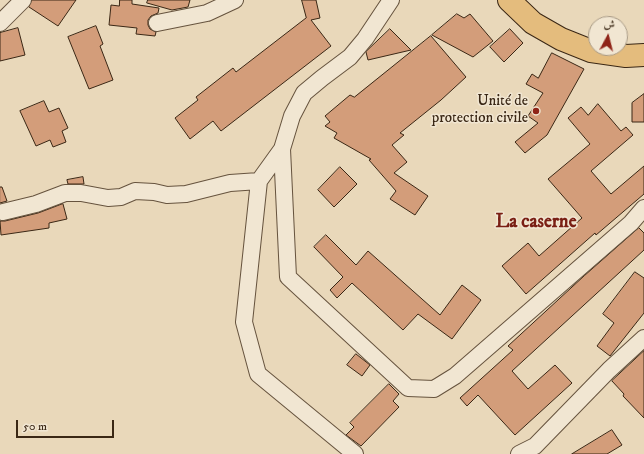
<!DOCTYPE html>
<html>
<head>
<meta charset="utf-8">
<style>
	body { margin:0 }
	#map { position:relative; width:644px; height:454px; overflow:hidden; background:#e9d8ba; font-family:"IM FELL DW Pica",Amiri,serif }
	canvas { display:block }
	.north { position:absolute; left:588px; top:16px; width:40px; height:40px; box-sizing:border-box; background:#f1e6d2; border:1px solid #a89a86; border-radius:50%; rotate:7deg; font-size:11px; font-weight:700; line-height:16px; text-align:center; color:#3a2715 }
	.north::after { content:''; display:block; margin:auto; width:14px; height:18px; background:#8f2418; clip-path:polygon(50% 0,100% 100%,50% 72%,0 100%) }
	.scale { position:absolute; left:16px; top:420px; width:98px; height:18px; box-sizing:border-box; border:2px solid #3a2715; border-top:0; padding-left:5px; font-size:12px; line-height:14px; white-space:nowrap; color:#3a2715; -webkit-text-stroke:3px #f1e6d2; paint-order:stroke }
</style>
</head>
<body>
<div id="map">
<canvas width="644" height="454"></canvas>
<div class="north">ش</div>
<div class="scale">50 m</div>
</div>
<script>
const ctx = document.querySelector('canvas').getContext('2d');
ctx.lineJoin = 'round';
function paint(path, color) { ctx.fillStyle = color; ctx.fill(path, 'evenodd'); }
function strokePath(path, color, width, dash) { ctx.strokeStyle = color; ctx.lineWidth = width; ctx.lineCap = dash ? 'butt' : 'round'; ctx.setLineDash(dash || []); ctx.stroke(path); }
function write(font, color, halo, rows, align = 'center') {
  ctx.font = font + ' "IM FELL DW Pica",serif'; ctx.lineWidth = 3; ctx.setLineDash([]); ctx.textBaseline = 'middle'; ctx.strokeStyle = halo; ctx.fillStyle = color; for (const [text, x, y, turn = 0] of rows) {
    ctx.save(); ctx.translate(x, y); ctx.rotate((+turn || 0) * Math.PI / 180); ctx.textAlign = isNaN(turn) ? turn : align; if (halo) ctx.strokeText(text, 0, 0); ctx.fillText(text, 0, 0); ctx.restore();
  }
}
const building = new Path2D(`
	M32 0H76L58 26 29 7Z
	M120 0H132V4L159 8 158 13 151 16 148 20V25L150 29 156 32 155 36 136 34 137 28 109 25 111 5 119 6Z
	M148 0H190L188 7 172 10 147 3Z
	M302 0H316L320 18 311 20 331 46 221 131 213 121 190 139 175 118 198 100 196 97 233 68 236 72 306 18Z
	M457 14 464 18 470 14 493 41 473 57 432 35Z
	M96 26 103 44 100 46 113 80 89 89 68 37Z
	M18 28 25 55 0 61V33Z
	M390 29 411 50 368 60 366 52Z
	M510 29 523 43 504 62 490 47Z
	M431 36 466 77 441 100 400 133 404 135 392 145 407 162 394 173 428 196 415 215 390 199 396 191 369 160 371 159 334 138 337 133 325 126 330 122 325 116 350 95 354 97Z
	M552 53 584 69 547 135 525 153 515 142 538 123 528 116 543 93 526 84 532 74 538 78Z
	M644 94V122H632V103Z
	M44 101 49 112 59 108 68 128 62 131 66 142 53 147 50 140 36 146 20 111Z
	M598 104 621 131 626 127 633 135 591 171 611 194 644 166V194L596 235 595 233 526 294 502 266 528 243 539 256 582 218 548 179 590 144 568 118 581 107 588 115Z
	M340 167 357 184 334 207 318 190Z
	M83 177 84 184H68L67 180Z
	M0 187H2L7 201 0 203Z
	M63 204 67 219 49 223V228L1 235 0 221H5L38 213Z
	M639 228 644 233V250L512 371 528 389 555 365 572 383 515 435 478 395 467 406 460 398 513 350 508 346 584 276Z
	M326 235 356 265 368 251 440 315 462 285 481 300 452 339 418 314 403 330 352 283 337 298 330 290 343 277 314 247Z
	M635 272 644 278V313L610 356 597 346 614 323 603 314Z
	M644 351V418L623 396 624 394 612 381Z
	M356 354 370 365 362 376 347 365Z
	M389 384 399 394 393 401 399 407 361 446 346 435 354 427 350 423Z
	M612 430 622 445 607 454H572Z`);
paint(building, '#d39d7a');
strokePath(building, '#3a2715', 1);
const minor = new Path2D(`
	M0 23 23 0
	M157 23 207 13 235 0
	M282 149 288 277 408 388 434 389 455 376 631 223 644 208
	M3 212 36 204 65 193H81L108 198 121 197 135 191 154 192 167 195 186 194 230 183 259 181
	M355 454 258 374 244 322 259 181 282 149 292 116 304 93 322 78 350 57 365 39 391 0
	M519 454 535 446 609 370 644 338`);
const primary = new Path2D(`
	M509 0 533 23 561 39 591 51 626 56 644 55`);
strokePath(minor, '#66533e', 18);
strokePath(primary, '#3a2715', 24);
strokePath(minor, '#f1e6d2', 16);
strokePath(primary, '#e4bc7d', 22);
for (const [x, y, r, color] of [
	[536,111,4,"#8f2418"]
]) { const dot = new Path2D(); dot.arc(x, y, r, 0, 2 * Math.PI); ctx.fillStyle = color; ctx.fill(dot); strokePath(dot, '#f1e6d2', 1.5); }
write('15px', '#3a2715', '#f1e6d2', [
	["Unité de",528,102],
	["protection civile",528,119]
], 'right');
write('bold 19px', '#7a1f14', '#f1e6d2', [
	["La caserne",536,223]
]);
</script>
</body>
</html>
